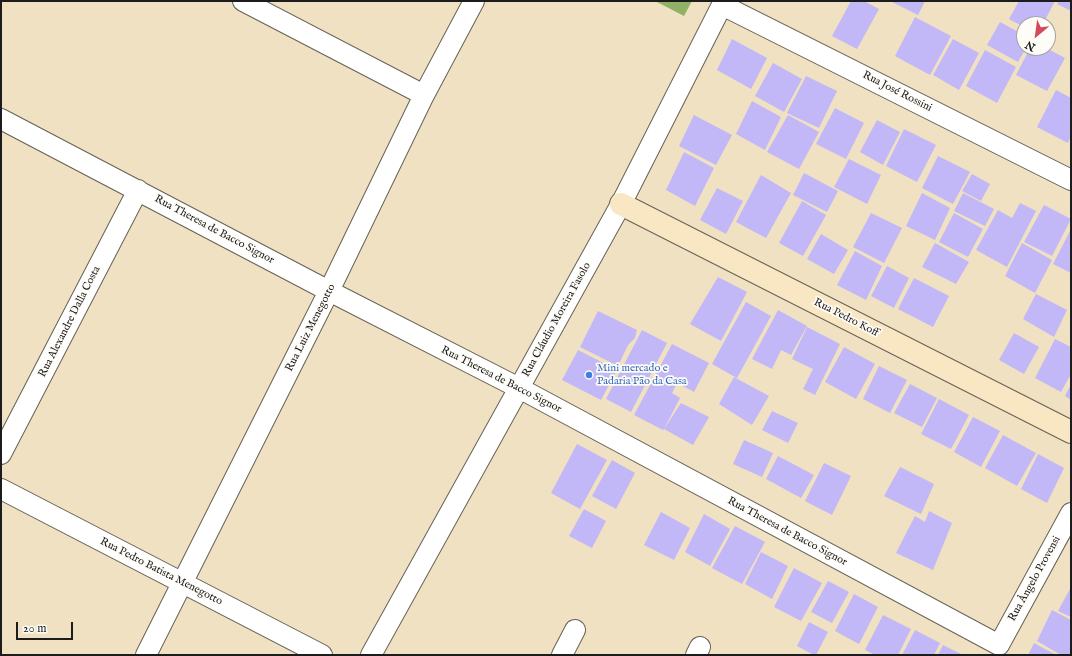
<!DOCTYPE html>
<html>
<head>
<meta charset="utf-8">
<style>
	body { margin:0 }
	#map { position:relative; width:1072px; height:656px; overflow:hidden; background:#f0e1c2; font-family:"IM FELL English",serif }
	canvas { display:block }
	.frame { position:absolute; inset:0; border:2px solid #1c1c1c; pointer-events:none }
	.north { position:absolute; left:1016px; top:16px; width:40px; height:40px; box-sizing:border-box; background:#fdfcf7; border:1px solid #a3a29f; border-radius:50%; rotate:209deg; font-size:11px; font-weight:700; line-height:16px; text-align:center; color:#1c1c1c }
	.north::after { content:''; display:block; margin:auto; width:14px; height:18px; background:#d1495b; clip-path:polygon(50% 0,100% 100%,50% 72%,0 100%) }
	.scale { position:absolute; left:16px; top:622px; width:57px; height:18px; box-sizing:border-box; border:2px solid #1c1c1c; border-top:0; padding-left:5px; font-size:12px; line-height:14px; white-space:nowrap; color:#1c1c1c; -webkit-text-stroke:3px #fdfcf7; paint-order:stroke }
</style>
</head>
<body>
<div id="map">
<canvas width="1072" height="656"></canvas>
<div class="frame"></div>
<div class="north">N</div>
<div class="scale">20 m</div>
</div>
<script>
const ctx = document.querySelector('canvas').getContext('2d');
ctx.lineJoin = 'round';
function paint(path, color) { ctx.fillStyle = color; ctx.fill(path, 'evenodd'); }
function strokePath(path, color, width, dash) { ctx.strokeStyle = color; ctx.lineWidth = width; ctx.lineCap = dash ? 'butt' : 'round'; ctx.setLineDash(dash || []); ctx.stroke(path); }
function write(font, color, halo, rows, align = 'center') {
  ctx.font = font + ' "IM FELL English",serif'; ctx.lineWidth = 3.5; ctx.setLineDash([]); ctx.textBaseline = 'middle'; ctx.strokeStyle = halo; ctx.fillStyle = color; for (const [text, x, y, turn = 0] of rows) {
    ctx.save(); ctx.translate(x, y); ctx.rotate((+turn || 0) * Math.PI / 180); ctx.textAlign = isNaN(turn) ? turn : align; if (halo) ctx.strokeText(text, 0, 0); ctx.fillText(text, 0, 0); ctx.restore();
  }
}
paint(new Path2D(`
	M655 1H692L684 16Z`), '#91b266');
paint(new Path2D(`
	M851 1H864L879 9 857 49 832 36Z
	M890 1H925L918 15Z
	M1019 1H1055L1043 24H1024V27L1009 19Z
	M1059 1H1071V11L1057 4Z
	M915 17 951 36 930 75 895 56Z
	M1000 22 1024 35V48H1026L1018 62 987 45Z
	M732 39 767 58 751 89 717 70Z
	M953 39 979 53 959 90 933 75Z
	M1030 48H1046L1065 58 1047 91 1016 75Z
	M985 50 1016 67 997 103 966 86Z
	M773 63 802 79 784 112 755 96Z
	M806 76 837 91 819 128 787 113Z
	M1056 90 1071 98V136L1068 143 1037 127Z
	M752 101 781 117 765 150 736 134Z
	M835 108 864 123 846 159 816 144Z
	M694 115 732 135 716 165 679 146Z
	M788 115 819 132 799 169 767 152Z
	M877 120 900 132 883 165 860 152Z
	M904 129 936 145 917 182 886 166Z
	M684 152 714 168 695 206 666 190Z
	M938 156 970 172 953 204 922 188Z
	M849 159 881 175 867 204 834 187Z
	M804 173 838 191 827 212 793 195Z
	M972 174 990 184 981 201 962 191Z
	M761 175 791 193 766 238 736 222Z
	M717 188 743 201 726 234 700 220Z
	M922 193 950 208 935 240 906 226Z
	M963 193 994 209 985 226 954 211Z
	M802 201 826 215 803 256 779 243Z
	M1020 203 1036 211 1007 267 976 250 998 210 1012 218Z
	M1044 205 1071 219 1052 256 1024 242Z
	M871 213 902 228 884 263 853 247Z
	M954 213 983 229 968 257 939 242Z
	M1071 229V273L1053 264Z
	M821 234 848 250 834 274 807 259Z
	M935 243 969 262 956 284 922 267Z
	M1022 243 1052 260 1035 293 1005 276Z
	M855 251 882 266 866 300 837 285Z
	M887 266 909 278 894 308 871 296Z
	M718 277 747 292 721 341 690 324Z
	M914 278 949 296 933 327 898 309Z
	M1036 294 1067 310 1054 337 1023 319Z
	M746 302 771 316 737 378 712 364Z
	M778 310 807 326 791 355 781 350 772 369 752 359Z
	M598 311 637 330 635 338 628 345 618 366 580 347Z
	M807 327 840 344 815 395 803 389 813 369 792 359Z
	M642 330 667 343 631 412 606 399Z
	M1014 333 1039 347 1024 374 999 360Z
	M1055 339 1071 347V374L1061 392 1035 378Z
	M672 344 709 363 694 392 677 383 672 393 680 398 664 429 681 403 709 417 693 445 664 429 663 430 634 415Z
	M844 347 875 364 856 399 825 382Z
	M578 350 617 370 601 400 562 380Z
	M879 366 907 380 890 413 863 399Z
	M734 377 769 396 752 425 719 404Z
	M910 384 937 398 922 427 894 413Z
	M1071 384V400L1065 396Z
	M939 399 969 415 951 449 921 434Z
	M772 411 798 423 788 443 762 430Z
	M973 417 1000 431 981 467 954 452Z
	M1003 435 1036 453 1017 486 985 468Z
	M744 440 773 453 762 477 733 464Z
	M577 444 607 460 580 509 551 493Z
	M1038 454 1064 468 1047 503 1021 489Z
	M778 456 814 475 801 498 766 479Z
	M612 460 635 473 616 509 592 496Z
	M824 463 851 476 832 515 805 501Z
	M900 467 934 484 921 514 884 496Z
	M584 509 606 521 592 548 569 536Z
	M929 511 952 523 933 570 896 553 915 516 925 522Z
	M661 512 690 528 674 560 644 545Z
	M704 514 730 529 710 566 685 552Z
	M735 526 765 542 742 584 712 568Z
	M761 552 788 566 772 599 745 584Z
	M794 568 822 583 801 621 774 607Z
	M828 581 849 592 832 623 811 612Z
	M1071 587V617L1058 611Z
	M854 594 878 607 859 644 835 631Z
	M1052 610 1071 620V655H1061L1037 641Z
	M883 615 911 629 898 655H875L865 650Z
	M809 622 828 632 816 655H814L797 646Z
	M915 630 940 643 934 655H902Z
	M1034 643 1056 655H1028Z
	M943 645 963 655H938Z`), '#c2b7f7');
const street = new Path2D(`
	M243 1 424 95
	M722 5 1071 180
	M1 119 329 291 519 388 999 645 1071 513
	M1 454 138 190
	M1 489 322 655
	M146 655 329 291 424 95 474 1
	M371 655 621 204 724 1
	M562 655 575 630
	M696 655 700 647`);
const secondary = new Path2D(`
	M621 204 1071 432`);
strokePath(street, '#666156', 22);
strokePath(secondary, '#666156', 24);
strokePath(street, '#fff', 20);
strokePath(secondary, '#f9e7c3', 22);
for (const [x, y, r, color] of [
	[589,375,4,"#3f7fe0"]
]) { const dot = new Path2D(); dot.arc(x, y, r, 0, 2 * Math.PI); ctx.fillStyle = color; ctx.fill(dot); strokePath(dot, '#fdfcf7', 1.5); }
write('11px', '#1c1c1c', '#fdfcf7', [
	["Rua José Rossini",897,92,27],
	["Rua Theresa de Bacco Signor",214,230,28],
	["Rua Pedro Koff",846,318,27],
	["Rua Cláudio Moreira Fasolo",557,320,-61],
	["Rua Alexandre Dalla Costa",70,322,-63],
	["Rua Luiz Menegotto",311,328,-63],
	["Rua Theresa de Bacco Signor",501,380,27],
	["Rua Theresa de Bacco Signor",787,532,28],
	["Rua Pedro Batista Menegotto",161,572,27],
	["Rua Ângelo Provensi",1035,579,-61]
]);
write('11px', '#366cbe', '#fdfcf7', [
	["Mini mercado e",597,369],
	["Padaria Pão da Casa",597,382]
], 'left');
</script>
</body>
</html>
